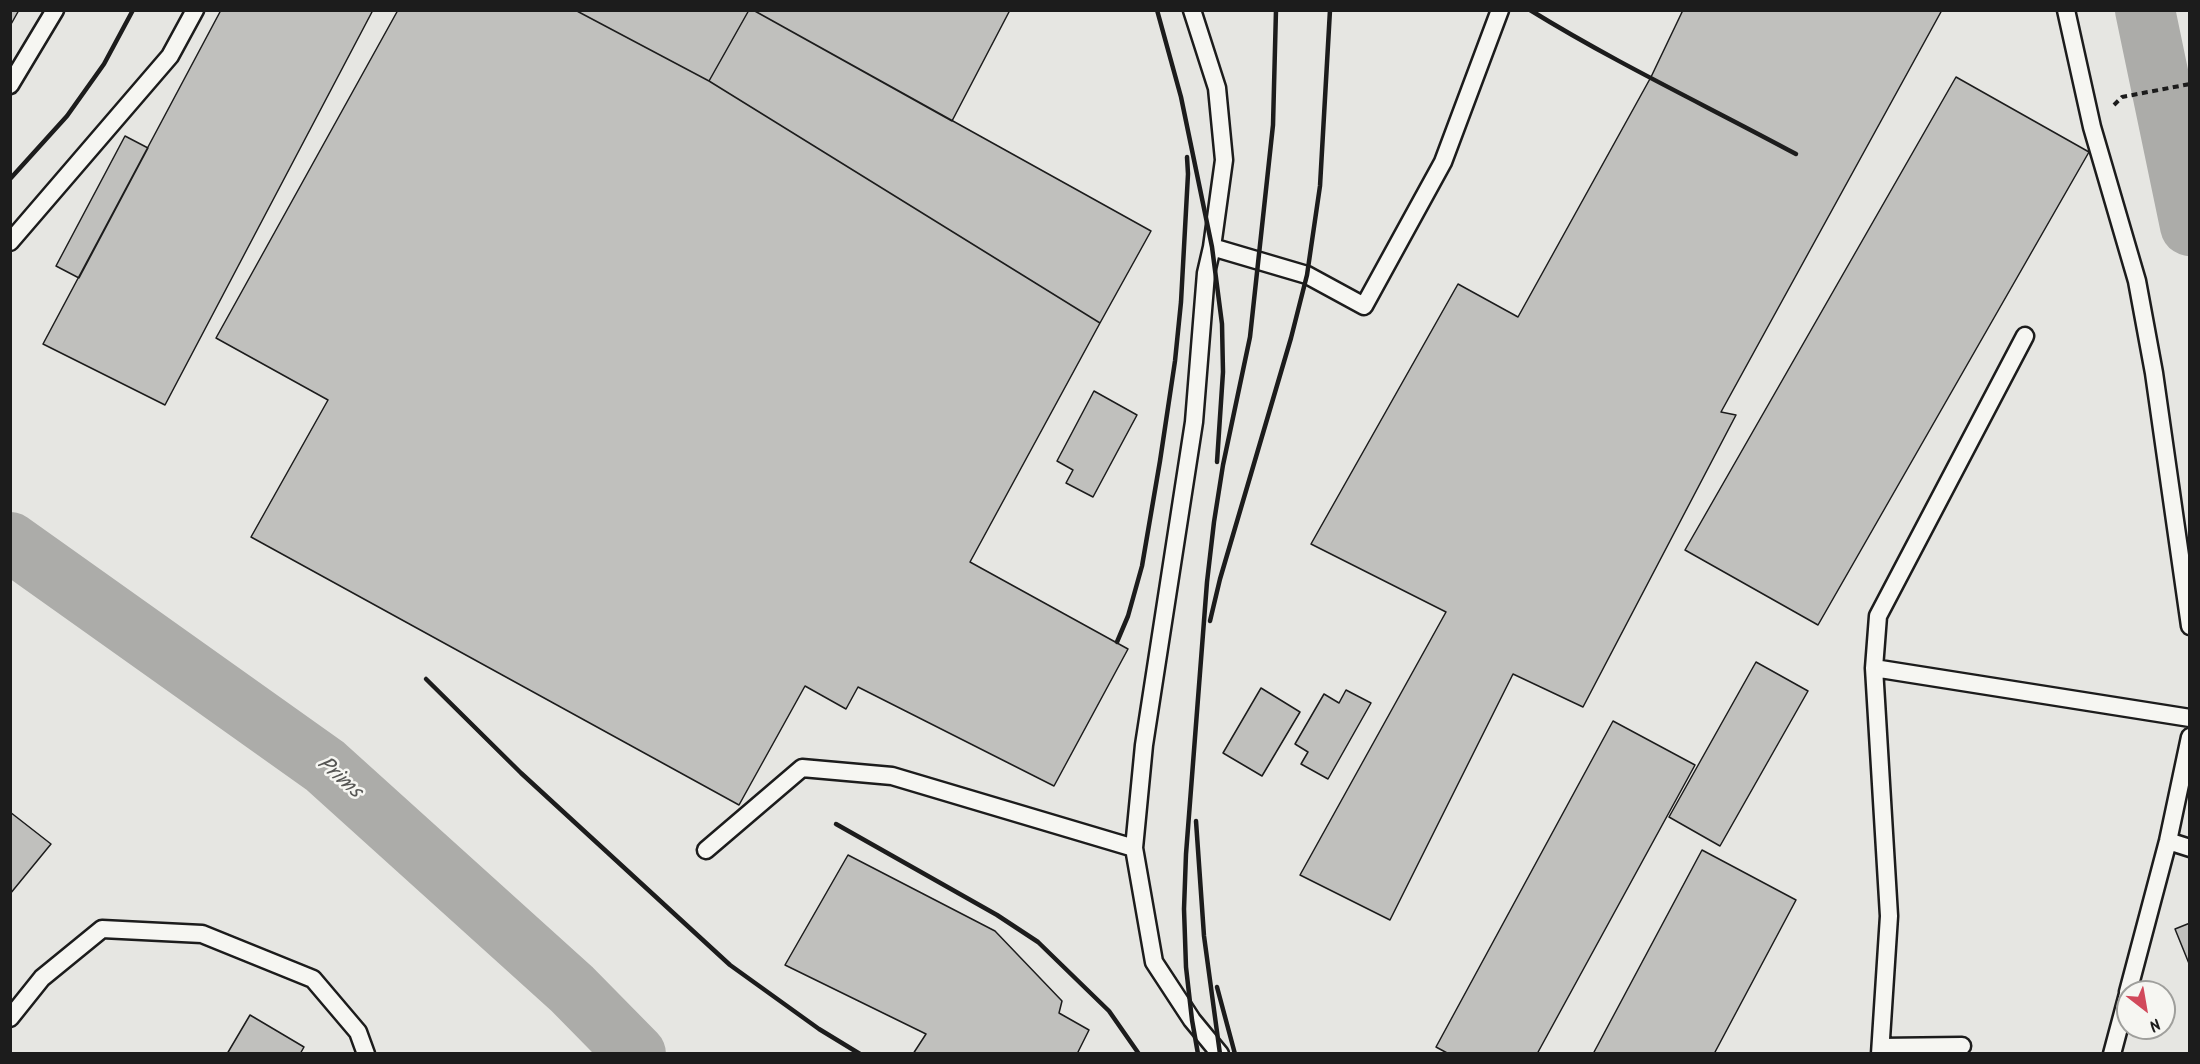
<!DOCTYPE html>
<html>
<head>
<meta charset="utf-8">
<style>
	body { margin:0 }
	#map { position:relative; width:2200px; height:1064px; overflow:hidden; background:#f6f6f2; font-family:Kalam,sans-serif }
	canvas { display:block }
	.frame { position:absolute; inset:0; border:12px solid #1c1c1c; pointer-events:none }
	.north { position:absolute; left:2116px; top:980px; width:60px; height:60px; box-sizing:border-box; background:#f6f6f2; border:2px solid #9f9f9c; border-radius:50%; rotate:149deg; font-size:16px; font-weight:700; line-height:24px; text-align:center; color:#1c1c1c }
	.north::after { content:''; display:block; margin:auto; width:21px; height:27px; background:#d1495b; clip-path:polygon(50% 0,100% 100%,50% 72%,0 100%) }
</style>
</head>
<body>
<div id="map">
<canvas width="2200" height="1064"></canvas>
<div class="frame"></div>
<div class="north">N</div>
</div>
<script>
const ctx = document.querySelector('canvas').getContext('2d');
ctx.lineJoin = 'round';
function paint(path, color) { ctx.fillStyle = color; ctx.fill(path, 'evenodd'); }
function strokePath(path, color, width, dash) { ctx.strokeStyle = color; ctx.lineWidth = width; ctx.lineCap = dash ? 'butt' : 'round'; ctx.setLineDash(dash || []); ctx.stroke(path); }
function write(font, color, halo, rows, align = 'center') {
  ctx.font = font + ' Kalam,sans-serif'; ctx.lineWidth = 5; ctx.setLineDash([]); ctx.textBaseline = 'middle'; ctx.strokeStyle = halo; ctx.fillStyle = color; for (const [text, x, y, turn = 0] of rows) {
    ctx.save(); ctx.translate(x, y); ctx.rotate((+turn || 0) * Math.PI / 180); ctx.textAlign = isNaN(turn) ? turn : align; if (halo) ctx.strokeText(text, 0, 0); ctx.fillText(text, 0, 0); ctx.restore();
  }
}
paint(new Path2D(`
	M10 11H2189V1053H11ZM2128 992H2164V1028H2128Z`), '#e6e6e2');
strokePath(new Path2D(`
	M2145 10 2190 226
	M10 542 325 766 572 989 636 1054`), '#acaca9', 60);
const building = new Path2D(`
	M10 10H19L10 26Z
	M221 10H373L165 405 43 344Z
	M398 10H575L709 81 1100 323 970 562 1128 649 1054 786 858 687 846 709 805 686 739 805 251 537 328 400 216 338Z
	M575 10H749L709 81Z
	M749 10H753L1151 231 1100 323 709 81Z
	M753 10H1010L952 121Z
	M1683 10H1942L1721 412 1736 415 1583 707 1513 674 1390 920 1300 875 1446 612 1311 544 1458 284 1518 317 1651 77Z
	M1956 77 2089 152 1818 625 1685 550Z
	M125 136 148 148 79 278 56 266Z
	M1094 391 1137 415 1093 497 1066 483 1073 470 1057 461Z
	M1756 662 1808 691 1720 846 1669 817Z
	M1261 688 1300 712 1262 776 1223 753Z
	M1346 690 1371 703 1328 779 1301 764 1308 752 1295 744 1324 694 1339 703Z
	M1613 721 1695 765 1537 1054H1449L1436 1047Z
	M10 812 51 844 10 894Z
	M1702 850 1796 900 1714 1054H1593Z
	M848 855 995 931 1062 1001 1059 1013 1089 1030 1077 1054H913L926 1034 785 965Z
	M2190 923V966L2175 929Z
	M250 1015 304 1047 300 1054H227Z`);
paint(building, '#c0c0bd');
strokePath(building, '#1c1c1c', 1.5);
const lane = new Path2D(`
	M1192 10 1217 88 1224 160 1212 247 1206 273 1194 422 1144 745 1134 848 1154 962 1192 1020 1220 1054
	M2066 10 2092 127 2137 281 2154 373 2190 626
	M10 85 55 10
	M10 242 170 56 195 10
	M1212 247 1307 275 1364 306 1443 162 1500 10
	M1874 668 2190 718
	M2168 841 2190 848
	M706 850 802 768 892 776 1134 848
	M2128 992 2168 841 2190 737
	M10 1018 42 978 102 929 202 934 313 979 358 1032 366 1054
	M1881 1047 1962 1046
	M1880 1054 1889 916 1874 668 1878 616 2025 336
	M2112 1054 2128 994`);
strokePath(lane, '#1c1c1c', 21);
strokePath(new Path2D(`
	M2114 105 2122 97 2190 84`), '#1c1c1c', 4, [6, 4.5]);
strokePath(lane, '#f6f6f2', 16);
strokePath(new Path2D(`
	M1157 10 1181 97 1212 247 1222 324 1223 372 1217 462
	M1530 10C1616 63 1707 106 1796 154
	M10 179 67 116 104 64 133 10
	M1210 621 1220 579 1291 338 1307 275 1320 186 1330 10
	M1117 642 1128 616 1142 566 1160 461 1175 361 1181 302 1188 174 1187 157
	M426 679 521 773 730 965 819 1029 860 1054
	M1196 821 1204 936 1220 1054
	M836 824 997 915 1038 942 1109 1011 1139 1054
	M1217 987 1235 1054
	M1198 1054 1192 1020 1186 967 1184 909 1186 854 1207 582 1214 522 1223 465 1250 337 1273 125 1276 10`), '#1c1c1c', 4.5);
write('italic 22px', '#565654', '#f6f6f2', [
	["Prims",338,779,41]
]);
</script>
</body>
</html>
